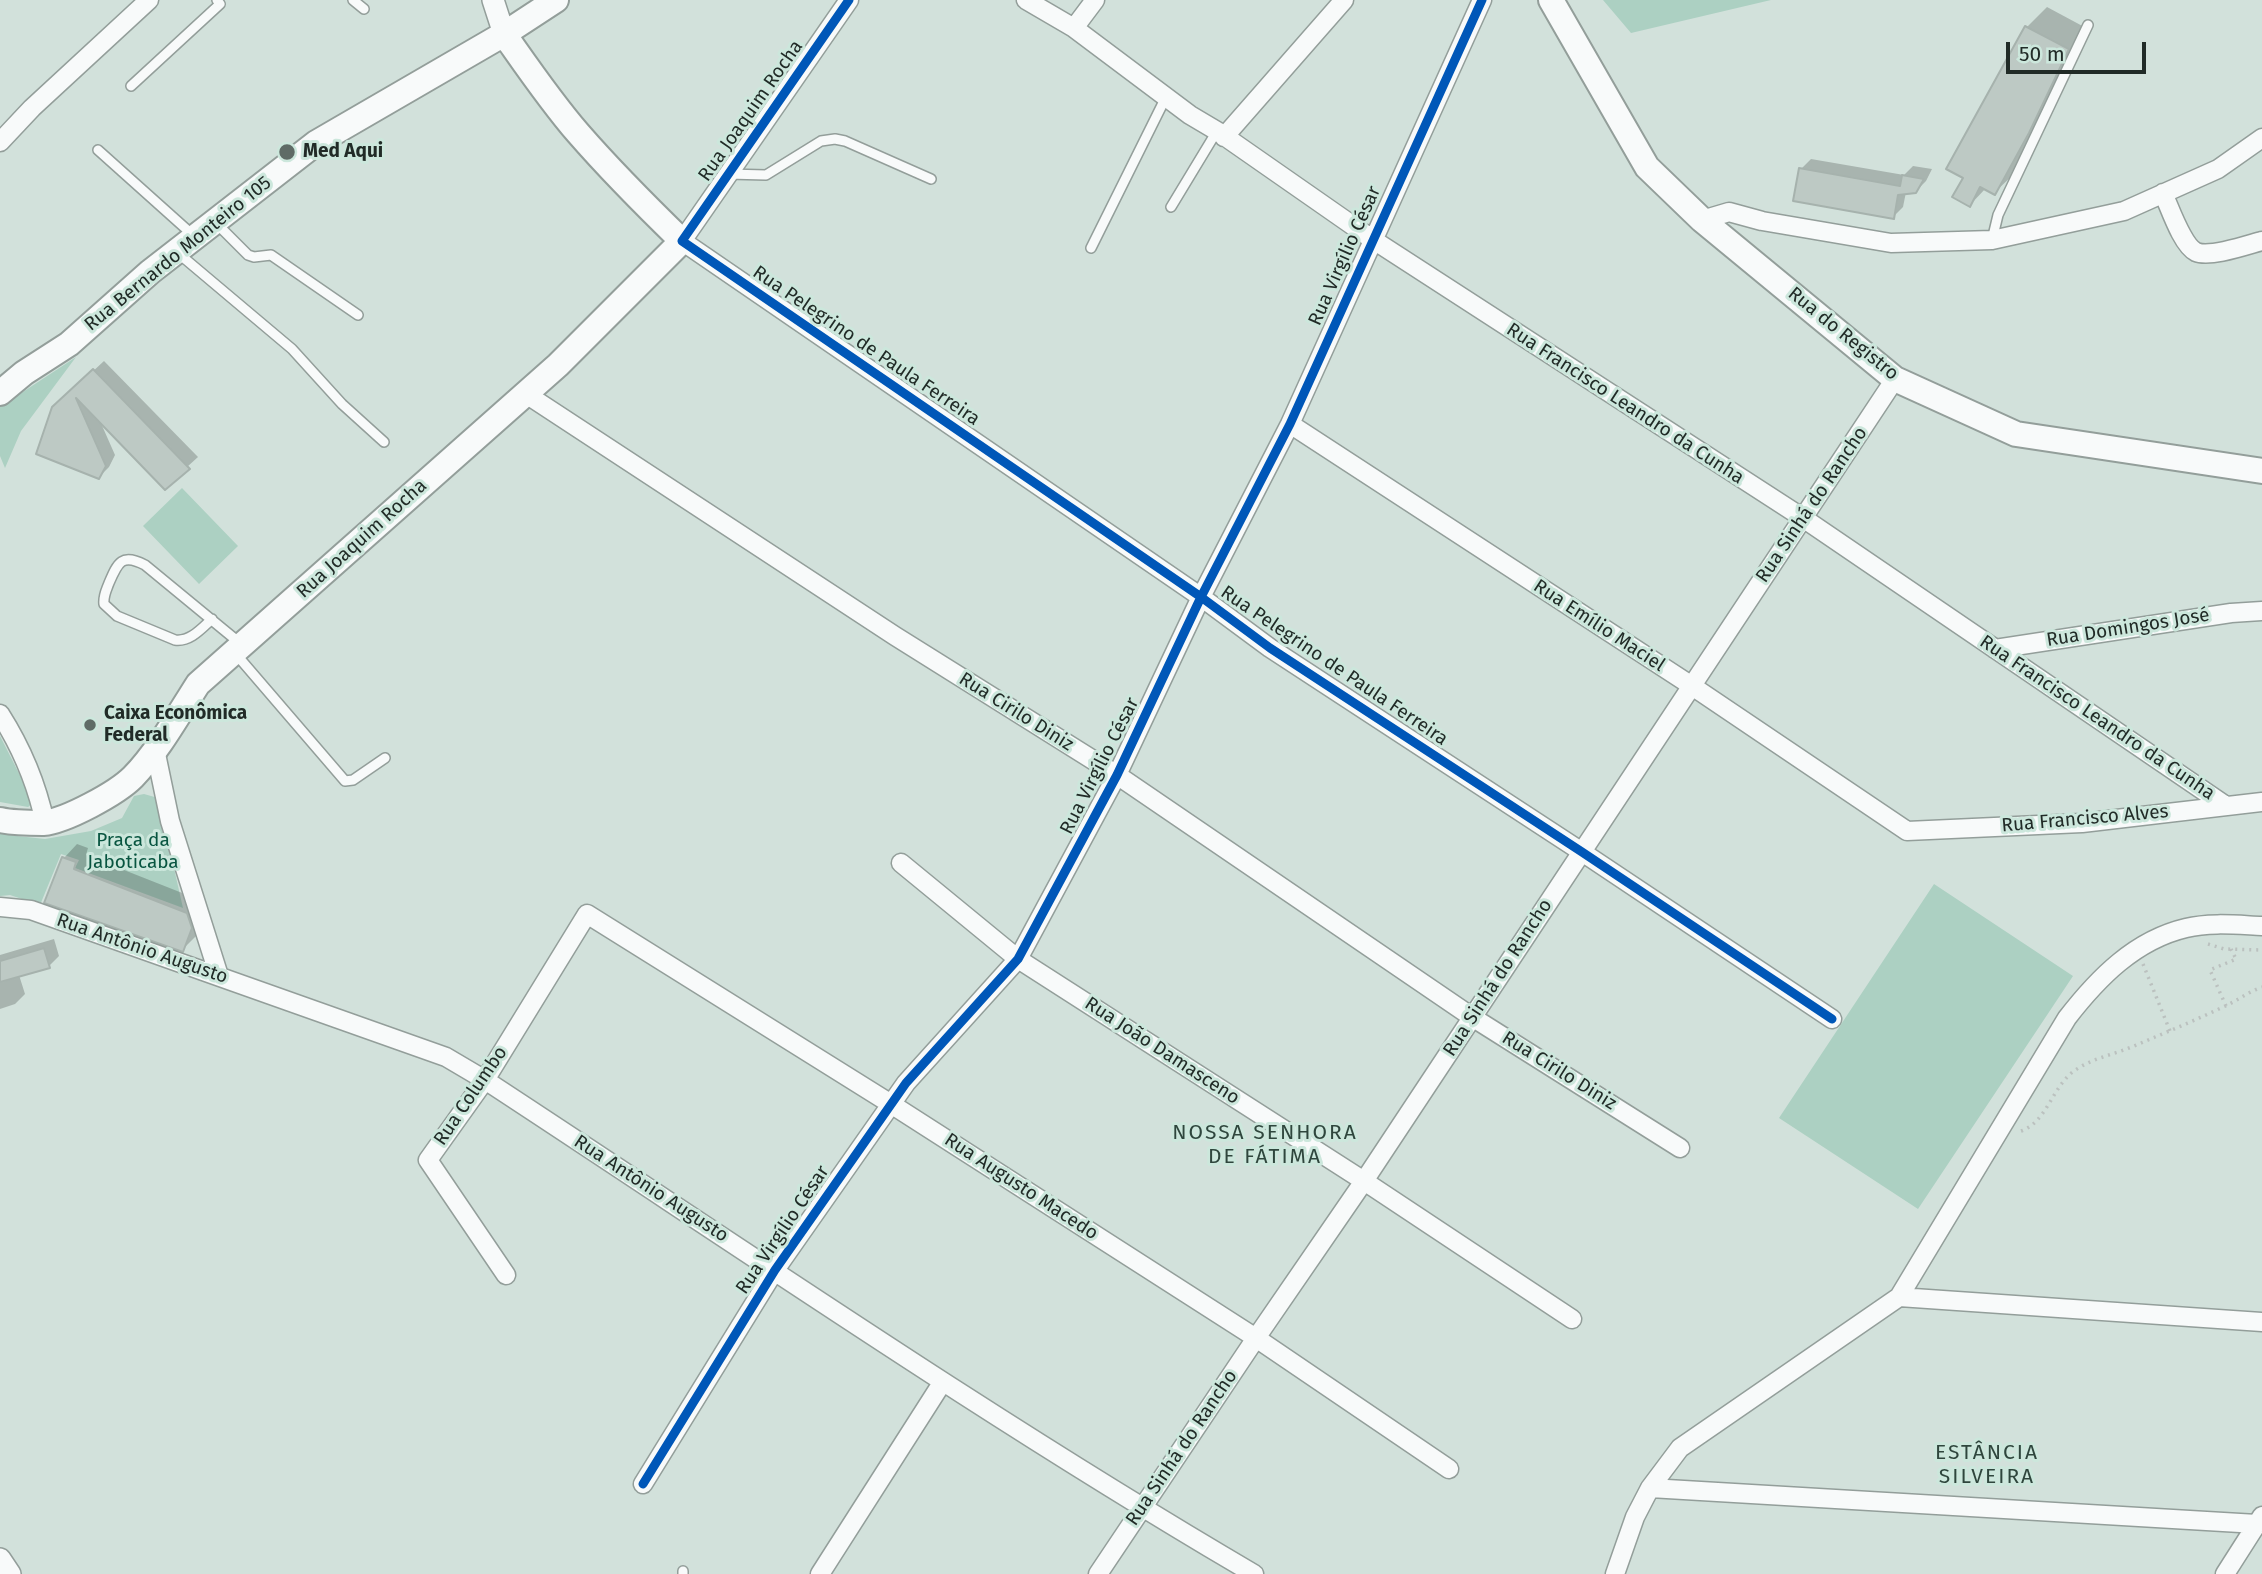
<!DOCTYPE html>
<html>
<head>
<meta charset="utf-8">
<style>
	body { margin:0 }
	#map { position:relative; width:2262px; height:1574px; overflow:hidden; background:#d2e1db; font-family:"Fira Sans",sans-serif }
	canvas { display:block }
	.scale { position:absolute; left:2006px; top:42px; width:140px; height:32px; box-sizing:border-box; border:4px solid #212b27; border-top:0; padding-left:9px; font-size:21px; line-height:24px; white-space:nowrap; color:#212b27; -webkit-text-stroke:5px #cce7dc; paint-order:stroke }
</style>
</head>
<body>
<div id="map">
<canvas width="2262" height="1574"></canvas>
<div class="scale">50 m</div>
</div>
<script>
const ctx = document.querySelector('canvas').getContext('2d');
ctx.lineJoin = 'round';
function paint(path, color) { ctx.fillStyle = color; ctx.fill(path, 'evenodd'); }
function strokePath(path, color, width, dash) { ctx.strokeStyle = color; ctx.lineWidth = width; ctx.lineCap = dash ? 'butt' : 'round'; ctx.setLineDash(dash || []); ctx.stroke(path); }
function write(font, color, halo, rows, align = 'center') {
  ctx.font = font + ' "Fira Sans",sans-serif'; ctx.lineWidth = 6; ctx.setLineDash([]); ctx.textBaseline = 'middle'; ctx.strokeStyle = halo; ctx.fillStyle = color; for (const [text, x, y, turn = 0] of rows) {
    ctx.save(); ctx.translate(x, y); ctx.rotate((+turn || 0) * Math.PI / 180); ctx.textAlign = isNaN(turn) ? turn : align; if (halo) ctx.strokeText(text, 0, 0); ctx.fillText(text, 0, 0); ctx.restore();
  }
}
paint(new Path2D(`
	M1603 0H1771L1631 33Z
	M76 357 21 431 5 468 0 456V407Z
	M182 488 238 546 199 584 143 526Z
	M0 736 32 799V804L28 807 0 802Z
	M144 794 158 798 183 908 75 868 79 860 61 854 40 905 10 895 0 896V832L17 836 45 839 91 831 122 818 134 796Z
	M1934 884 2073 976 1918 1209 1779 1118Z`), '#acd0c2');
paint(new Path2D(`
	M2047 7 2088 29 2015 173 1994 193 1986 188 1970 205 1965 177 2027 27Z
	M1811 159 1904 175 1913 166 1932 169 1926 181 1916 191 1906 192 1903 207 1893 217 1801 169Z
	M104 361 198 457 165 487 100 421 115 455 109 467 99 477 60 402Z
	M77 844 88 848 86 855 200 900 205 913 196 936 182 950 46 902 64 858Z
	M54 939 59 956 49 966 19 975 25 994 15 1004 0 1009V955Z`), '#0003');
const building = new Path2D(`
	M2025 26 2069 49 2029 133 1995 195 1980 187 1970 207 1952 197 1963 178 1946 169Z
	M1799 168 1900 186 1902 175 1924 179 1916 193 1898 195 1894 219 1793 201Z
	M93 369 190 469 165 490 76 398 106 466 99 479 36 454 52 407Z
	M62 857 76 862 74 869 187 913 192 928 183 952 44 903Z
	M44 948 50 968 0 982V961Z`);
paint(building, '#bdc9c4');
strokePath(building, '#a6b2ad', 2);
const service = new Path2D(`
	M353 0 364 9
	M131 86 220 4 217 0
	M98 150 194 236
	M728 174 766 175 821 141 835 139 845 141 931 179
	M1171 207 1217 131
	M216 223 248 255 254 257 271 255 358 315
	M1992 240 1998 215 2088 25
	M1091 248 1166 97
	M178 253 292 349 342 404 384 442
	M212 619C201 629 190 642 175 640L117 616 104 604C103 596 106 591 109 583 118 562 122 553 145 565L241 644
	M235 653 345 781 353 780 385 758
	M683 1571V1574`);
const minor = new Path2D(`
	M849 0 682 241 1201 597 1270 648 1582 852 1832 1019
	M1026 0 1074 28 1190 115 1217 131 1372 239 1803 518 2226 806
	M1074 28 1095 0
	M1224 137 1344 0
	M0 142 32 108 149 0
	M2163 193C2170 208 2182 245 2196 252 2210 258 2247 245 2262 241
	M1702 220 1729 212 1762 221 1891 243 1992 240 2124 211 2218 169 2262 138
	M526 394 895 636 1117 775 1472 1017 1680 1148
	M1290 424 1692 686 1907 831 2082 823 2262 802
	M1995 649 2231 613 2262 611
	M0 714C21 747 37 785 45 823
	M155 749 170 821 219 976
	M901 863 1018 959 1364 1181 1572 1319
	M0 907 31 910 446 1057 485 1080C740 1247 991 1420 1254 1574
	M506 1275 428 1160 485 1080 587 914 891 1104 1256 1338 1449 1469
	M1899 1297 2262 1322
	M643 1484 775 1270 906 1083 1018 959 1117 775 1201 597 1290 424 1482 0
	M1650 1488 2257 1524
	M820 1574 942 1383
	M1098 1574 1256 1338 1364 1181 1895 379
	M1615 1574 1635 1517 1650 1488 1680 1448 1899 1297 2067 1018C2098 978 2135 940 2186 928 2210 922 2238 925 2262 926
	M2225 1574 2262 1516`);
const tertiary = new Path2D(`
	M493 0 504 34
	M0 1559 10 1574`);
const secondary = new Path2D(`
	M1551 0 1647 167 1702 220 1895 379 2016 434 2262 471
	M0 393 24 373 69 344 150 272 316 143 504 34 556 0
	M0 820C13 823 30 823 43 823 66 821 117 793 133 777 159 750 178 715 198 684L558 365 682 241C646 206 611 171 578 133 551 102 528 68 504 34`);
strokePath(service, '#939e9a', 12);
strokePath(minor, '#939e9a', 21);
strokePath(tertiary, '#939e9a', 24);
strokePath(secondary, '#939e9a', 28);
strokePath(new Path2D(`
	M2208 944 2224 949 2262 950
	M2143 964 2170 1031
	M2226 1006 2210 970 2236 959 2231 949
	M2021 1131C2047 1122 2052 1087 2074 1071 2092 1058 2113 1055 2134 1046 2164 1033 2194 1021 2223 1007 2237 1001 2248 992 2262 987`), '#bbc1bf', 3.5, [2, 5]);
strokePath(service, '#f8fafa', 9);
strokePath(minor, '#f8fafa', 18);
strokePath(tertiary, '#f8fafa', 21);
strokePath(secondary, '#f8fafa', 24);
strokePath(new Path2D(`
	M849 0 682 241 1201 597 1270 648 1582 852 1832 1019
	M643 1484 775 1270 906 1083 1018 959 1117 775 1201 597 1290 424 1482 0`), '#0057b8', 9);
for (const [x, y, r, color] of [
	[287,152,9,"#5f6b66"],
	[90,725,7,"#5f6b66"]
]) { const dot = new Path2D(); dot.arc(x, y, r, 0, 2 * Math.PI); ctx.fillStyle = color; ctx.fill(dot); strokePath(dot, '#cce7dc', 2.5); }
write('19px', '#212b27', '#cce7dc', [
	["Rua Joaquim Rocha",751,111,-55],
	["Rua Bernardo Monteiro 105",178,254,-39],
	["Rua Virgílio César",1345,256,-66],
	["Rua do Registro",1843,334,39],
	["Rua Pelegrino de Paula Ferreira",866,346,34],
	["Rua Francisco Leandro da Cunha",1625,404,33],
	["Rua Sinhá do Rancho",1812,505,-56],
	["Rua Joaquim Rocha",362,539,-42],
	["Rua Emílio Maciel",1599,626,33],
	["Rua Domingos José",2128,628,-9],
	["Rua Pelegrino de Paula Ferreira",1334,666,34],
	["Rua Cirilo Diniz",1016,712,32],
	["Rua Francisco Leandro da Cunha",2097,718,34],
	["Rua Virgílio César",1100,766,-63],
	["Rua Francisco Alves",2085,819,-5],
	["Rua Antônio Augusto",142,949,19],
	["Rua Sinhá do Rancho",1498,978,-57],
	["Rua João Damasceno",1162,1051,33],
	["Rua Cirilo Diniz",1559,1071,32],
	["Rua Columbo",471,1096,-56],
	["Rua Augusto Macedo",1021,1187,33],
	["Rua Antônio Augusto",651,1189,33],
	["Rua Virgílio César",783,1230,-56],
	["Rua Sinhá do Rancho",1182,1448,-56]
]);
write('bold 19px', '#212b27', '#cce7dc', [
	["Med Aqui",303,152],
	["Caixa Econômica",104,714],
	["Federal",104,736]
], 'left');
write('19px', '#085540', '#cce7dc', [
	["Praça da",133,841],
	["Jaboticaba",133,863]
]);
ctx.letterSpacing = '2px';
write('21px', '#2f463d', '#cce7dc', [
	["NOSSA SENHORA",1265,1133],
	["DE FÁTIMA",1265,1157],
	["ESTÂNCIA",1987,1453],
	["SILVEIRA",1987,1477]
]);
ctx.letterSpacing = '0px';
</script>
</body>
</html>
